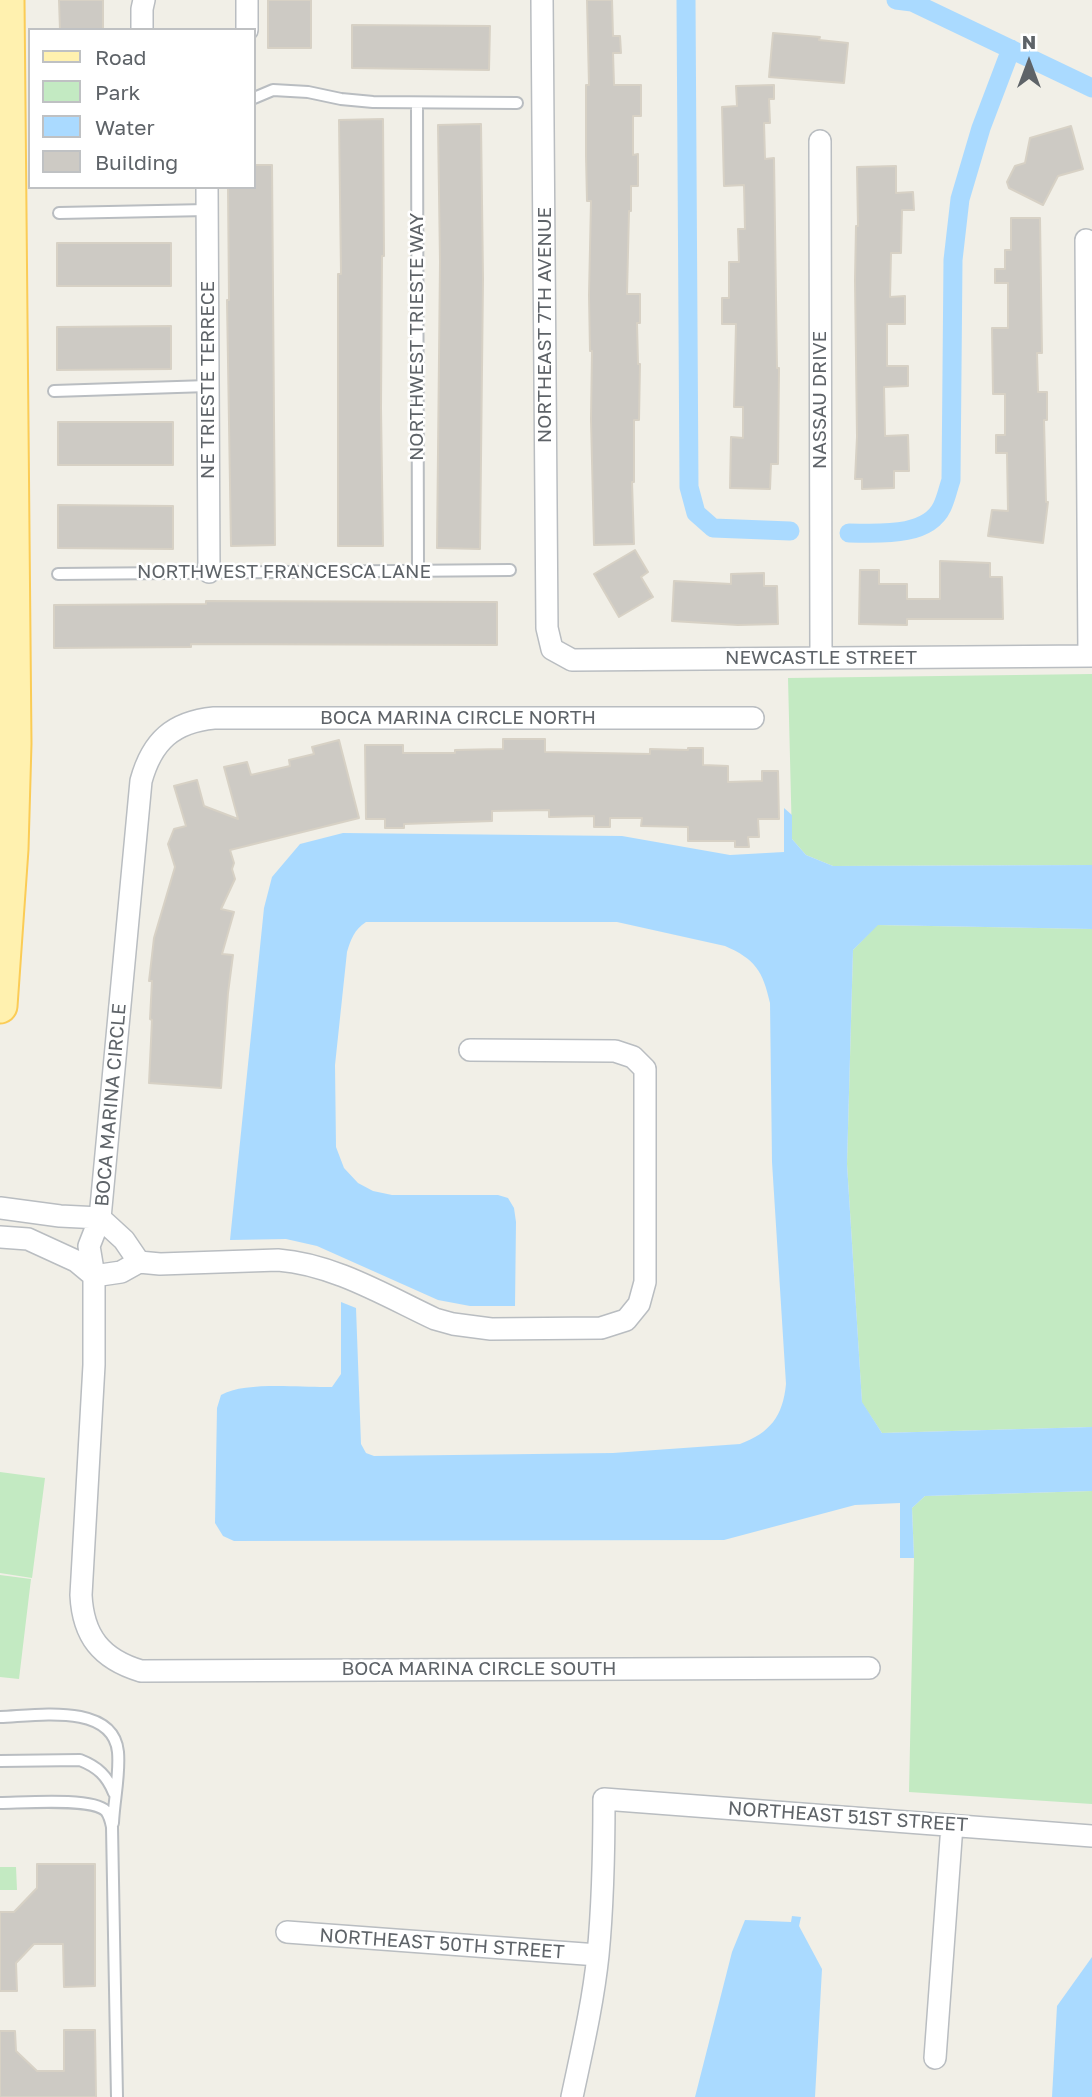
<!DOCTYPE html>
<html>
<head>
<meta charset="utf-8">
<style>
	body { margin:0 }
	#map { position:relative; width:1092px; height:2097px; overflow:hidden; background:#f1efe7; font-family:"Golos Text",sans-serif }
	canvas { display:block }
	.legend { position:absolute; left:28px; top:28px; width:228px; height:161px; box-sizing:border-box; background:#fff; border:2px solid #bfc1c3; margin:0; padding:9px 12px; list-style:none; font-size:21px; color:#5e6368 }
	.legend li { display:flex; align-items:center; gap:14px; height:35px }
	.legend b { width:35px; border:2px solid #bfc1c3 }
	.north { position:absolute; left:994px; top:28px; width:70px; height:70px; -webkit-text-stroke:5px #fff; paint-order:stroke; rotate:0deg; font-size:19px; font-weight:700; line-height:28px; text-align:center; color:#5e6368 }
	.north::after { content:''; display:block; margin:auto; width:24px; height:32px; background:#5e6368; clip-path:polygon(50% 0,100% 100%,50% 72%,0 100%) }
</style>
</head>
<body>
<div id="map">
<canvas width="1092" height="2097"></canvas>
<ul class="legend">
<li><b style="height:9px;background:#fff1af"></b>Road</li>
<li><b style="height:19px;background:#c3eac2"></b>Park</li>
<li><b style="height:19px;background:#aadaff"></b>Water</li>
<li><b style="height:19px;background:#cdcac4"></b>Building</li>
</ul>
<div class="north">N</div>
</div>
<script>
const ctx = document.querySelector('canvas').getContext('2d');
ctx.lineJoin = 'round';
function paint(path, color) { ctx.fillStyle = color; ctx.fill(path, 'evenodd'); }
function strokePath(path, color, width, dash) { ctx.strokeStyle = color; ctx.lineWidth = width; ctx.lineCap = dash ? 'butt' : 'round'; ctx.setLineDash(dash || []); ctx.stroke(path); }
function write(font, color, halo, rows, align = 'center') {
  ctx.font = font + ' "Golos Text",sans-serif'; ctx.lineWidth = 5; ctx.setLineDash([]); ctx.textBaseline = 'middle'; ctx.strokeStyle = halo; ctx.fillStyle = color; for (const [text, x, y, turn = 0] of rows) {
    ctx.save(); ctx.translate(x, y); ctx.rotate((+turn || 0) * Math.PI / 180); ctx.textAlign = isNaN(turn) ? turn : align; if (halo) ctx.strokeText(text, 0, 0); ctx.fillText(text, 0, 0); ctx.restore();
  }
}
paint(new Path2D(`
	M1092 674V865L833 866 806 855 792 839 788 678Z
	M877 925 1092 929V1427L882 1433 862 1403 847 1164 853 950Z
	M0 1472 45 1478 32 1578 0 1573Z
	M1092 1491V1804L909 1792 914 1558 912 1508 925 1496Z
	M0 1575 31 1579 19 1679 0 1677Z
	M0 1867H16L17 1890H0Z`), '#c3eac2');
paint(new Path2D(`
	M784 808 792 815V839L806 855 833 866 1092 865V929L878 925 853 950 847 1164 862 1402 882 1433 1092 1427V1491L925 1496 912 1508 914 1558H900V1503L855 1505 724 1540 234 1541 223 1536 215 1523 217 1408 221 1395C246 1381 302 1388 332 1387L341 1374V1302L356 1308 361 1444 366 1453 374 1456 613 1453 740 1444C770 1433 783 1416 786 1384L772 1162 770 1003C763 971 755 959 725 946L617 922H366C354 930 351 939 347 952L335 1065 336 1147 344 1168 358 1183 373 1191 392 1195H498L508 1198 514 1208 516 1222 515 1306H470L438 1300 317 1246 286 1239 230 1240 264 908 272 877 300 844 343 833 622 836 730 855 784 852Z
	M792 1916 801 1917 799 1926 822 1969 815 2097H695L732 1952 745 1920 791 1922Z
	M1092 1957V2097H1052L1057 2006Z`), '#aadaff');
strokePath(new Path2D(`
	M686 0 689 487 696 513 713 528 790 531
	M896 0 912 2 1092 88
	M849 533C877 533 927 538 942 507 946 499 948 489 951 480L953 260 960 199 981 128 1011 49`), '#aadaff', 19);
const building = new Path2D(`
	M59 0H103V30H60Z
	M268 0H311V48H268Z
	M587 0H612L613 36H620L621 53H613L614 85H641V116H633V155L638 154V186H631V211H629L627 294H640V323H637L638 364H640L639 420H634V482H632L634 544 594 545 591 419 592 351H590L589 295 591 201H587L586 156V85H589Z
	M352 25 490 26 489 70 352 68Z
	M773 33 820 37 819 40 848 43 844 83 769 77Z
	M774 85V99H769L770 123H764L765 159 774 158 777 368H779L778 464H771L770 489 730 488 731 437 743 438V407H734L736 324H722V298H729V262H739L738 229H745L744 185 724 186 722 107 737 106 736 86Z
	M383 119 384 256H382L381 408 383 546H338V274H341L339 120Z
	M481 124 483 279 480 549 437 548 440 262 438 125Z
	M1071 126 1083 169 1058 176 1043 205 1009 188 1007 182 1015 166 1025 163 1030 138Z
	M254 165H272L275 545 231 546 227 300H229L228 187H254Z
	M896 166V193L913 192 914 210H902L901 253H891L890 297 905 296V324H887V366H908V386L884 387 885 436 908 435 909 471H894V488L862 489V479H855L857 437 855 280 856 226H858L857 167Z
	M1011 218H1040L1042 353H1037L1038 392H1047V420H1044L1046 502H1048L1043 543 988 536 992 510 1008 511 1007 453H996V435H1005V394H993L992 328H1008V283H995V269H1005V250H1011Z
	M57 243H171V286H57Z
	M171 326V369L57 370V327Z
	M58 422H173V465H58Z
	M58 505 173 506V549L58 548Z
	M635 550 648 572 641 577 653 597 619 617 594 574Z
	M940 561 990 563V577H1002L1003 619H907V625L859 624 860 570H879V584H907V599H940Z
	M764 573V586H777L778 624 738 625 672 621 674 581 731 584V574Z
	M206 601 497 602V645L191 644V647L54 648V605L206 604Z
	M503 739H545V752L650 754V749L688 750V748H703V765L728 766V782L762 781V771H778L779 819H758L759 837H748L749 847H735V841H688V827L641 826 642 818H610V827H594V816L549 817V810L492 811V821L404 824V828H385V819H366L365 745H403V753H455V750L503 749Z
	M339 740 359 818 230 850 234 863 232 869 235 879 221 909 234 912 222 954 233 955 228 993 221 1088 149 1083 152 1020 150 1019 152 981H149L154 938 175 867 168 844 174 829 186 826 174 786 197 780 204 806 238 819 224 767 247 762 251 775 290 766 289 760 314 754 312 747Z
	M37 1864H95V1986L64 1987 63 1944H34L16 1963 17 1991H0V1912H14L37 1888Z
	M64 2030H95L96 2097H0V2031H15L16 2051 37 2071H64Z`);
paint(building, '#cdcac4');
strokePath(building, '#d7d1c5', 2);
const service = new Path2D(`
	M254 98 273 90 308 92 341 99 373 102 517 103
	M417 103 418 571
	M59 213 207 210
	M54 391 208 386
	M58 574 510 570
	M0 1717C34 1716 113 1702 118 1752 120 1775 114 1800 113 1823
	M0 1761 80 1760C98 1767 107 1776 114 1793
	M0 1803C21 1803 92 1797 106 1811 109 1815 111 1822 112 1827L117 2097`);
const minor = new Path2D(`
	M247 0V30
	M542 0 547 628 552 649 572 660 1092 656
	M142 30V9L144 0
	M820 141 821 658
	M207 187 209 572
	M1086 240 1089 656
	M753 718H214C173 722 152 741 141 781L100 1218 89 1246 94 1276V1365L81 1595C83 1636 101 1659 141 1671L869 1668
	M0 1208 60 1216 100 1218 124 1240 139 1262
	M0 1237 28 1239 76 1261 94 1276 121 1272 139 1262 160 1264 278 1260C333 1264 386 1296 435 1319L453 1324 491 1329 601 1328 626 1320 639 1304 645 1282V1069L633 1057 615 1051 470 1050
	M287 1932 598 1955
	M935 2058 952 1825
	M572 2097C582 2050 593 2003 598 1955 603 1903 604 1851 604 1799L1092 1836`);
const primary = new Path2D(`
	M0 1006 11 849 14 743 7 0`);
strokePath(service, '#b9bdc1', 14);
strokePath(minor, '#b9bdc1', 24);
strokePath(primary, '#fbcc56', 37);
strokePath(service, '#fff', 10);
strokePath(minor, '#fff', 21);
strokePath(primary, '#fff1af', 33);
write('19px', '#5e6368', '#fff', [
	["NORTHEAST 7TH AVENUE",545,325,-90],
	["NORTHWEST TRIESTE WAY",417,337,-90],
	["NE TRIESTE TERRECE",208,380,-90],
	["NASSAU DRIVE",820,400,-90],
	["NORTHWEST FRANCESCA LANE",284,572],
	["NEWCASTLE STREET",821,658],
	["BOCA MARINA CIRCLE NORTH",458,718],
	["BOCA MARINA CIRCLE",111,1105,-85],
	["BOCA MARINA CIRCLE SOUTH",479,1669],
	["NORTHEAST 51ST STREET",848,1817,4],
	["NORTHEAST 50TH STREET",442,1944,4]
]);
</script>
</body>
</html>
